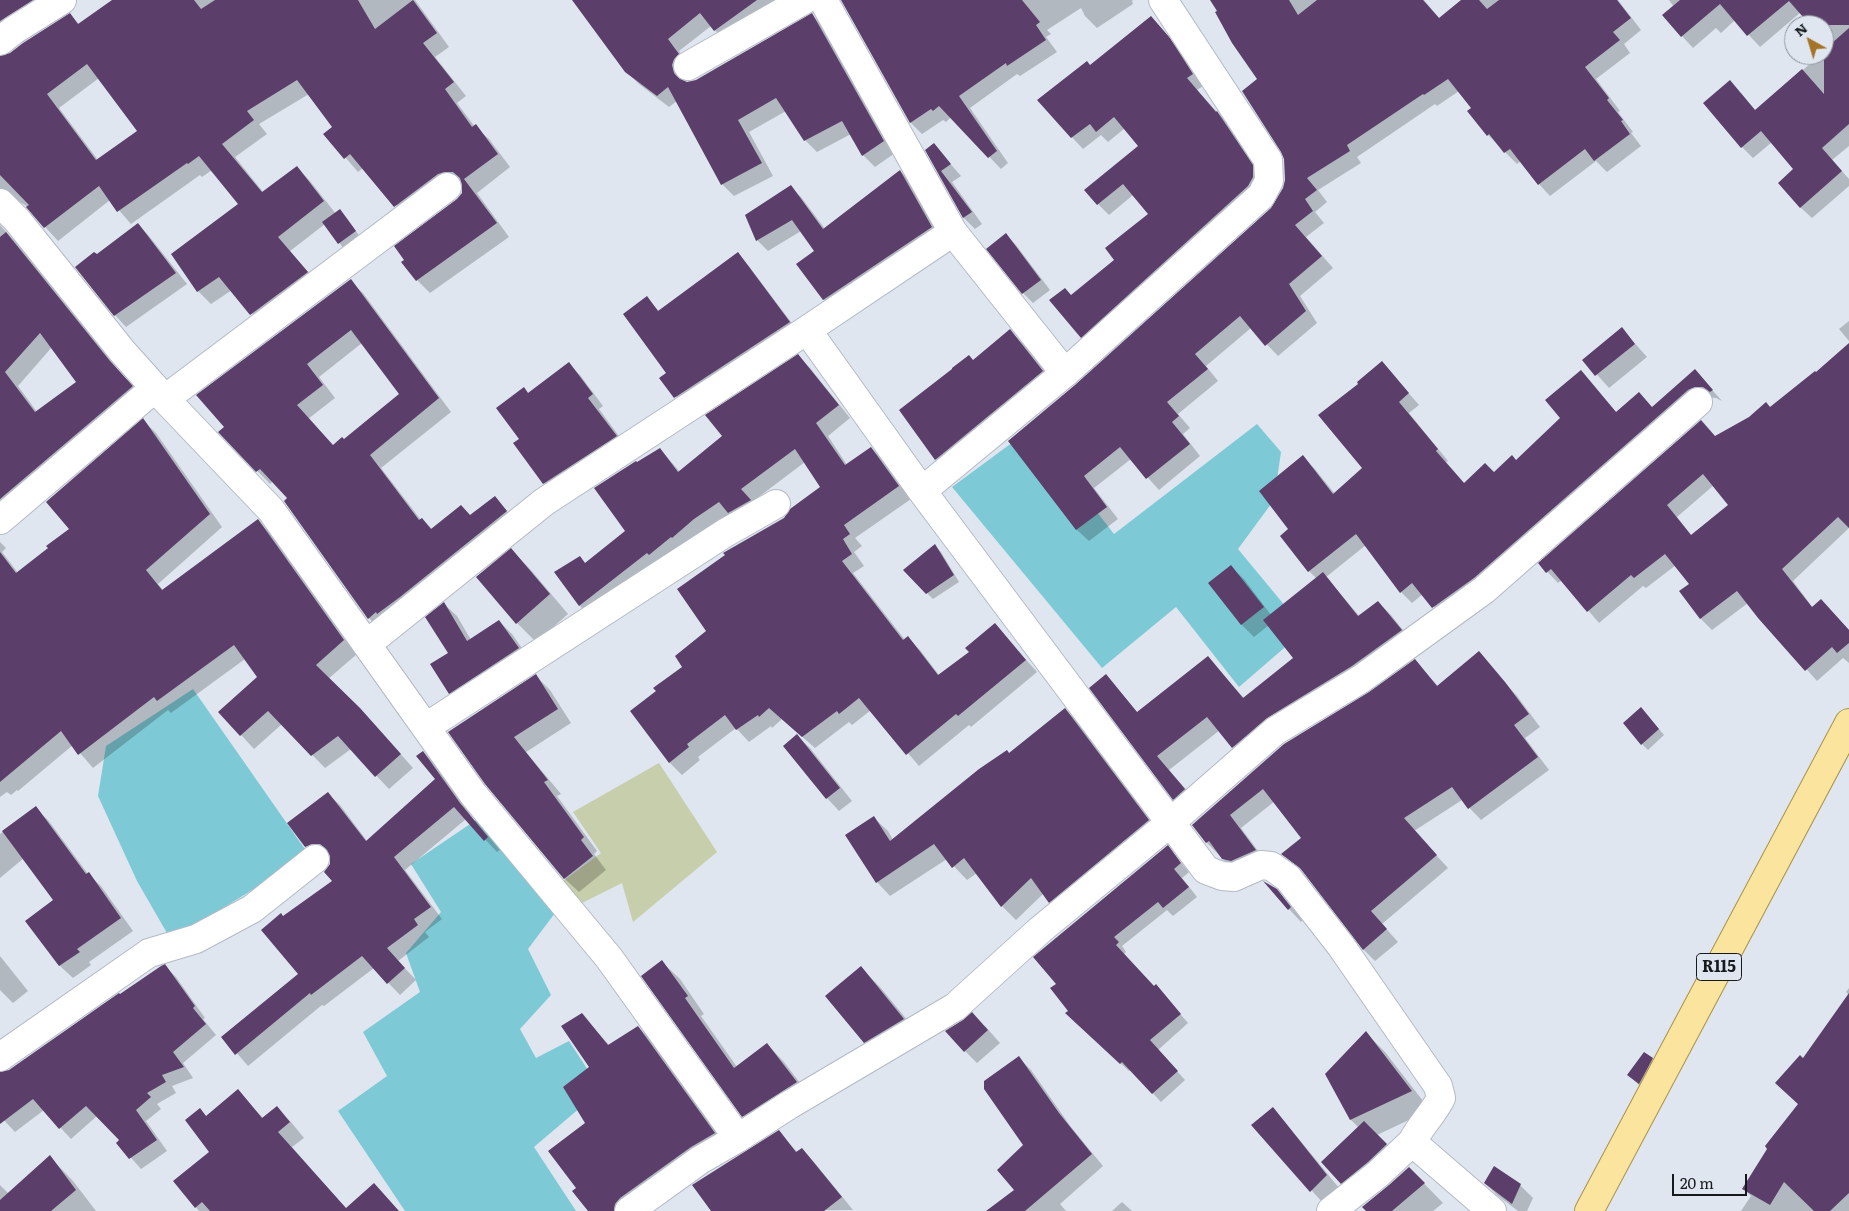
<!DOCTYPE html>
<html>
<head>
<meta charset="utf-8">
<style>
	body { margin:0 }
	#map { position:relative; width:1849px; height:1211px; overflow:hidden; background:#dfe6f0; font-family:Literata,serif }
	canvas { display:block }
	.north { position:absolute; left:1784px; top:15px; width:50px; height:50px; box-sizing:border-box; background:#dfe6f0; border:1px solid #8f949c; border-radius:50%; rotate:321deg; font-size:14px; font-weight:700; line-height:20px; text-align:center; color:#171a1d }
	.north::after { content:''; display:block; margin:auto; width:18px; height:22px; background:#a47428; clip-path:polygon(50% 0,100% 100%,50% 72%,0 100%) }
	.scale { position:absolute; left:1672px; top:1174px; width:75px; height:22px; box-sizing:border-box; border:2px solid #171a1d; border-top:0; padding-left:6px; font-size:15px; line-height:18px; white-space:nowrap; color:#171a1d; -webkit-text-stroke:4px #dfe6f0; paint-order:stroke }
</style>
</head>
<body>
<div id="map">
<canvas width="1849" height="1211"></canvas>
<div class="north">N</div>
<div class="scale">20 m</div>
</div>
<script>
const ctx = document.querySelector('canvas').getContext('2d');
ctx.lineJoin = 'round';
function paint(path, color) { ctx.fillStyle = color; ctx.fill(path, 'evenodd'); }
function strokePath(path, color, width, dash) { ctx.strokeStyle = color; ctx.lineWidth = width; ctx.lineCap = dash ? 'butt' : 'round'; ctx.setLineDash(dash || []); ctx.stroke(path); }
function write(font, color, halo, rows, align = 'center') {
  ctx.font = font + ' Literata,serif'; ctx.lineWidth = 5; ctx.setLineDash([]); ctx.textBaseline = 'middle'; ctx.strokeStyle = halo; ctx.fillStyle = color; for (const [text, x, y, turn = 0] of rows) {
    ctx.save(); ctx.translate(x, y); ctx.rotate((+turn || 0) * Math.PI / 180); ctx.textAlign = isNaN(turn) ? turn : align; if (halo) ctx.strokeText(text, 0, 0); ctx.fillText(text, 0, 0); ctx.restore();
  }
}
paint(new Path2D(`
	M659 763 717 852 633 922 622 883 578 905 559 884 601 853 573 812Z`), '#c7ceab');
paint(new Path2D(`
	M1257 424 1281 452 1274 500 1238 549 1305 630 1239 687 1176 607 1102 668 952 487 1032 428 1114 534Z
	M193 689 309 855 171 940 137 881 98 796 106 746Z
	M482 816 561 905 528 949 551 995 520 1029 536 1058 569 1041 601 1090 534 1147 576 1211H405L338 1111 387 1076 363 1032 420 992 406 953 441 912 411 864Z`), '#7dcad6');
paint(new Path2D(`
	M0 0H67L0 46Z
	M114 0H415L449 47 435 57 466 96 457 103 475 127 489 139 510 167 477 193 509 237 430 293 417 280 463 193 464 185 458 184 409 219 363 168 358 172 325 134 334 127 309 94 259 124 267 134 235 157 263 192 297 167 310 181 336 214 346 217 360 237 344 249 325 224 290 251 320 286 265 328 232 290 211 304 198 291 239 204 212 170 202 177 200 175 131 224 110 200 58 241 25 205 18 201H10L0 209V58L10 55 70 15 80 25ZM99 78 138 131 98 160 59 108Z
	M585 0H779L728 44 711 26 679 51 690 67 684 78 685 82 687 83 696 81 812 15 824 27 895 153 875 167 863 155 851 134 817 152 805 140 786 111 749 132 773 176 734 196 722 184 677 101 669 107 639 84 626 71Z
	M842 0H1133L1132 1 1133 4 1097 28 1085 16 1081 8 1047 30 1051 34 1046 37 1057 52 1020 76 1017 74 970 108 1008 163 1001 169 951 117 946 122 943 120 922 134 911 123Z
	M1212 0H1424L1440 19 1463 0H1618L1641 30 1624 44 1630 53 1596 79 1620 111 1618 112 1633 132 1631 133 1641 146 1607 172 1596 161 1550 196 1539 184 1521 161 1517 164 1488 135 1472 108 1459 91 1437 106 1435 104 1357 157 1361 163 1318 190 1327 202 1315 212 1324 223 1306 237 1333 268 1300 296 1317 323 1278 356 1251 328 1206 366 1218 381 1178 414 1190 428 1183 434 1200 456 1159 490 1131 459 1094 488 1118 519 1089 541 1077 530 1009 441 1076 386 1272 208 1284 188 1286 180 1285 159 1259 79Z
	M1669 0H1849V146L1832 160 1849 179V186L1812 218 1800 207 1795 169 1772 142 1753 158 1742 147 1741 93 1756 111 1820 55H1824V51L1830 46 1824 40V25H1812L1801 12 1760 47 1735 20 1721 33 1716 28 1693 48 1682 36 1674 7Z
	M1161 29 1180 51 1203 86 1197 90 1228 124 1263 177 1093 348 1082 337 1071 296 1116 260 1149 215 1133 195 1109 215 1098 204 1139 147 1125 128 1108 142 1101 135 1083 149 1038 101 1090 66Z
	M934 145 961 176 952 182 982 224 975 229 964 218 927 151Z
	M900 171 911 182 942 238 835 310 824 300 798 265 816 252 801 231 768 251 757 240 791 187 801 197 825 229Z
	M138 224 149 236 187 284 126 327 115 315 77 268 97 256Z
	M0 225 18 245 123 376 145 400 0 525ZM52 347 78 382 37 412 18 386Z
	M1006 235 1016 245 1050 290 1033 303 1023 293Z
	M737 254 748 265 800 334 686 408 661 379 668 373 646 297 659 311Z
	M350 281 363 293 451 412 381 468 421 520 422 519 433 530 471 516 495 498 519 525 381 631 369 618 289 498 273 481 270 484 220 432 226 427ZM362 343 400 394 344 441 333 446 308 419 335 398 319 377Z
	M1849 321V341L1839 329Z
	M1622 329 1647 357 1609 388 1584 360Z
	M1010 331 1024 345 1056 385 950 473 936 459 974 361Z
	M1849 344V528L1793 581 1813 608 1821 601 1849 630V663L1843 658 1817 681 1748 603 1712 630 1701 619 1681 591 1691 584 1676 565 1646 588 1643 586 1599 623 1562 580 1558 583 1540 564 1716 437 1770 409 1816 374ZM1714 485 1730 505 1692 536 1677 517Z
	M798 356 810 368 850 418 828 436 847 465 871 448 883 460 911 499 855 538 862 546 854 552 864 566 853 573 905 640 908 638 920 650 939 675 970 652 995 625 1037 672 971 727 969 725 919 766 871 710 852 725 849 722 815 748 782 719 772 728 771 726 749 742 736 728 698 757 700 760 682 775 670 763 632 711 657 691 683 668 785 519 822 487 805 462 752 502 762 513 741 525 730 514 592 618 580 606 556 573 586 564 627 531 637 463 660 449 680 472 723 436Z
	M569 364 580 375 603 406 599 409 627 447 556 494 544 483 520 439 524 389 529 394Z
	M1695 371 1722 401 1716 398 1707 397 1444 618 1423 594 1412 603 1401 592 1366 545 1326 577 1360 617 1378 602 1391 615 1414 644 1246 760 1220 730 1169 770 1197 802 1187 812 1174 799 1106 676 1138 713 1208 658 1244 698 1295 658 1269 625 1254 637 1242 625 1210 584 1231 567 1244 579 1271 615 1317 579 1309 571 1290 529 1303 457 1314 468 1335 494 1364 468 1392 374 1419 405 1409 413 1448 461 1446 462 1465 484 1494 474 1517 462 1562 418 1581 372 1617 413 1653 408Z
	M143 420 156 433 222 527 158 584 163 590 258 521 271 534 357 654 328 679 373 723 413 768 389 789 351 749 325 768 282 724 254 749 220 712 259 677 245 659 171 713 168 710 93 768 73 745 18 791 17 790 11 795 7 792 0 797V542L6 548 2 552 18 573 50 549 71 529Z
	M935 546 941 552 959 582 933 599 927 593Z
	M511 550 530 569 568 614 536 642 517 623Z
	M444 604 457 616 471 640 499 621 512 634 531 661 462 705 450 693V653Z
	M1479 653 1517 696 1540 727 1525 738 1549 770 1481 820 1462 800 1414 831 1448 868 1382 924 1398 942 1375 961 1363 949 1307 875 1283 854 1303 838 1275 801 1241 828 1267 863 1235 871 1206 842 1193 825 1415 661 1438 686Z
	M536 676 550 690 571 723 526 752 561 794 557 796 597 851 594 854 606 870 579 892 565 879 486 784Z
	M1065 709 1079 723 1162 834 1063 915 1044 893 1016 920 1002 906 977 873 967 880 947 859 890 896 877 882 874 818 888 831 893 840 1009 754Z
	M1647 715 1664 735 1648 750 1642 744Z
	M797 736 810 748 852 801 839 811 827 798Z
	M423 752 435 764 472 817 500 850 497 852 466 819 405 870 442 919 425 932 429 937 398 961 416 980 400 995 374 968 324 1006 322 1005 248 1066 223 1037 299 974 284 917 334 882 331 865 332 856 325 855 318 858 306 846 327 793 340 805 367 841 437 779Z
	M35 808 48 820 88 874 101 886 133 931 89 962 91 965 73 978 60 966 27 921 55 900 24 858 0 878V834Z
	M1168 847 1189 872 1182 878 1197 897 1173 916 1167 910 1122 946 1126 952 1124 954 1154 987 1164 995 1188 1023 1158 1050 1185 1080 1161 1102 1131 1070 1129 1071 1075 1022 1058 984Z
	M1276 890 1289 904 1303 920 1301 922 1289 909Z
	M0 956 28 991 13 1003 0 990Z
	M662 962 680 979 704 1014 701 1016 737 1067 767 1044 784 1062 813 1100 760 1133 743 1116Z
	M165 966 176 977 205 1018 203 1019 216 1035 183 1063 193 1078 172 1086 176 1093 157 1104 161 1109 146 1121 167 1151 141 1169 118 1143 120 1140 97 1116 71 1139 44 1110 15 1132 0 1116V1074L10 1071Z
	M861 968 880 987 922 1038 883 1061 864 1042Z
	M1849 988V1211H1741L1751 1196 1744 1189 1799 1105 1776 1083 1803 1060 1849 995 1846 992Z
	M582 1015 610 1046 638 1027 650 1039 726 1145 630 1211H590L578 1189 587 1124 591 1067Z
	M985 1026 1000 1043 977 1063 965 1051Z
	M1366 1033 1385 1052 1430 1110 1377 1135 1405 1164 1360 1201 1342 1183 1359 1128 1351 1120 1326 1074Z
	M1019 1058 1031 1070 1071 1127 1103 1166 1060 1204 1066 1211H988L1016 1190 1025 1146Z
	M1652 1059 1664 1072 1641 1087 1629 1075Z
	M238 1091 263 1118 276 1108 291 1122 304 1138 292 1147 346 1209 399 1211H199L175 1181 211 1152 200 1109 207 1117Z
	M1273 1109 1285 1122 1339 1188 1324 1204 1253 1126Z
	M779 1132 798 1153 802 1149 814 1162 853 1210 713 1211Z
	M50 1157 73 1181 96 1211H0V1185L9 1194Z
	M1409 1168 1443 1203 1433 1211H1367Z
	M1495 1168 1520 1185 1533 1198 1527 1211H1518L1498 1196 1485 1183Z
	M1122 1202 1132 1211H1112Z`), '#0003');
paint(new Path2D(`
	M0 0H33L0 21Z
	M112 0H194L201 9 215 0H358L375 29 413 0 437 33 423 43 454 82 445 89 472 127 476 124 498 154 464 179 497 223 416 281 401 262 404 260 394 246 457 199 462 193V185L460 178 453 172H445L438 174 394 207 350 154 344 159 323 134 332 127 297 80 247 111 254 120 222 144 262 192 297 166 324 201 278 237 308 272 250 315 219 277 197 292 171 254 238 204 199 156 188 164 187 163 117 212 99 186 44 228 26 207 29 205 0 175V56L10 53 23 43 70 13 78 24ZM87 64 137 131 96 160 47 94Z
	M572 0H757L714 31 700 13 668 39 679 54 674 59 672 65 674 73 680 79 687 82 696 80 812 13 884 141 862 156 842 121 804 141 776 98 738 120 762 163 721 185 668 87 657 96 625 72Z
	M841 0H1022L1040 22 1036 25 1046 40 1007 66 1006 63 959 96 997 151 988 158 939 106 933 111 931 109 910 123Z
	M1210 0H1289L1298 15 1317 0H1423L1439 18 1461 0H1479L1487 9 1499 0H1617L1631 18 1613 32 1620 40 1585 67 1609 98 1607 100 1623 120 1621 121 1630 134 1594 161 1585 149 1538 185 1510 149 1504 153 1489 134 1487 136 1467 111 1471 108 1448 79 1424 95 1423 94 1347 145 1350 151 1307 178 1317 190 1305 199 1313 211 1295 225 1322 256 1289 284 1306 311 1265 346 1240 316 1195 354 1208 369 1167 402 1179 416 1172 422 1190 444 1146 479 1120 447 1084 476 1107 507 1076 530 1008 441 1075 385 1271 208 1283 188 1285 180 1284 159 1281 152 1242 91 1257 79 1232 43 1215 12 1217 11Z
	M1680 0H1849V25H1810L1789 1 1747 36 1720 4 1681 37 1662 15Z
	M1151 16 1170 38 1193 74 1187 78 1216 112 1217 111 1253 165V177L1248 186 1081 338 1049 300 1065 288 1071 295 1114 260 1105 248 1148 214 1123 184 1097 205 1084 190 1138 146 1114 117 1096 132 1090 124 1071 138 1037 100 1087 61 1090 65Z
	M1849 28V124L1822 148 1842 171 1800 208 1778 183 1793 169 1761 131 1741 148 1703 103 1730 80 1755 110 1802 69 1824 94V50Z
	M934 143 951 164 941 171 972 212 963 218 925 150Z
	M900 170 932 227 823 300 796 264 814 251 792 220 756 241 745 215 791 185 823 229Z
	M340 209 356 231 338 244 322 222Z
	M138 223 176 273 114 316 75 267 94 252 97 254Z
	M6 232 110 361 133 386 0 499V237ZM40 333 76 382 35 412 5 372Z
	M1006 233 1041 280 1022 294 986 249Z
	M738 252 790 322 674 398 659 378 666 373 623 314 647 296 658 311Z
	M351 279 439 398 370 455 419 520 422 518 431 529 461 505 470 515 495 496 507 511 400 597 377 614 376 612 368 619 284 501 287 498 260 469 256 472 218 432 224 427 196 395ZM351 330 399 394 344 439 342 437 333 445 297 405 323 385 307 364Z
	M1622 327 1635 344 1595 376 1582 360Z
	M1010 329 1043 371 935 460 899 410 952 369V368L969 355 973 360Z
	M1849 343V528L1838 517 1782 569 1812 607 1821 599 1849 630V643L1837 653 1832 647 1805 671 1758 618 1737 591 1700 619 1679 591 1689 584 1665 554 1634 578 1631 575 1587 612 1551 569 1546 573 1538 563 1701 420 1715 436 1749 417 1766 402 1770 407 1815 371 1816 372ZM1703 474 1728 505 1691 535 1667 505Z
	M798 354 839 405 816 423 845 465 871 447 899 486 844 525 850 534 843 539 852 554 842 561 903 640 908 636 938 675 969 652 965 648 995 623 1026 660 958 716 956 714 906 755 859 698 839 714 837 711 802 737 769 708 759 717 758 715 736 730 725 715 687 744 689 747 669 763 630 711 656 691 653 688 682 667 675 656 706 631 677 589 725 555 723 553 784 518 790 509 820 487 795 449 741 489 751 500 728 513 719 502 694 519 672 538 671 537 649 555 647 553 579 606 554 572 580 556 585 563 625 531 594 488 636 461 637 462 660 448 678 472 722 436 705 415Z
	M1382 361 1409 393 1399 402 1438 449 1436 451 1464 483 1485 463 1494 472 1512 455 1516 460 1560 418 1545 400 1581 370 1616 412 1639 392 1652 407 1695 369 1713 390 1710 392 1703 387H1695L1688 390 1474 578 1432 608 1412 583 1400 593 1356 534 1308 572 1280 536 1288 529 1259 491 1303 455 1333 494 1362 468 1318 415 1358 384 1357 382Z
	M569 362 593 394 588 398 617 436 543 484 513 443 519 439 496 408 524 387 528 393Z
	M143 418 210 514 146 570 162 590 258 519 344 640 316 665 360 708 401 754 375 777 338 736 311 756 268 711 240 736 218 712 257 677 234 645 157 701 154 697 78 755 61 731 0 782V552L16 573 48 548 46 546 69 529 46 502Z
	M935 544 954 575 926 594 903 570Z
	M511 548 550 594 516 624 476 577Z
	M1231 565 1264 607 1241 625 1208 583Z
	M1323 572 1358 616 1378 601 1402 630 1352 666 1267 718 1232 748 1207 717 1157 756 1185 789 1173 800 1089 688 1106 674 1137 712 1208 656 1243 698 1293 658 1263 620Z
	M444 602 467 641 499 620 519 648 449 694 430 664 448 653 425 617Z
	M1479 651 1505 682 1529 714 1514 725 1538 757 1468 809 1452 787 1404 818 1437 855 1371 911 1387 929 1363 950 1300 868 1281 854 1301 838 1263 789 1230 815 1256 850 1231 861 1222 859 1209 841 1206 843 1192 825 1284 744 1369 692 1415 659 1437 686Z
	M536 674 558 709 514 737 548 780 544 782 584 837 581 840 593 856 564 879 485 784 448 732Z
	M1641 707 1659 729 1641 745 1623 723Z
	M1065 708 1149 820 1049 903 1031 878 1001 907 964 858 952 868 934 844 876 883 845 835 874 816 890 841 979 769 1007 750 1009 753Z
	M797 734 840 788 826 799 783 746Z
	M423 751 460 803 488 837 484 841 454 807 394 857 431 907 414 919 418 925 387 948 405 968 387 984 362 956 311 995 310 993 235 1055 221 1037 298 974 261 930 281 913 283 916 332 881 324 872 330 864V856L327 850 320 844H312L305 847 287 823 328 792 366 841 435 779 416 756Z
	M36 806 86 874 89 872 121 918 77 949 80 952 59 966 25 921 53 900 2 831Z
	M1168 845 1181 863 1174 869 1189 887 1163 908 1158 902 1114 937 1119 942 1116 945 1154 986 1156 984 1181 1014 1150 1040 1178 1071 1152 1094 1122 1062 1120 1064 1065 1013 1068 1011 1050 988 1056 984 1033 957Z
	M1263 881 1277 889 1291 907 1288 910Z
	M662 960 688 996 685 998 734 1068 767 1043 797 1082 742 1117 641 976Z
	M165 964 195 1006 193 1008 206 1024 173 1052 184 1067 162 1075 166 1082 147 1093 151 1097 136 1110 157 1140 129 1159 116 1143 119 1140 86 1106 59 1129 33 1099 0 1124V1072L9 1070 119 993 120 994 161 966Z
	M861 966 904 1019 864 1043 825 996Z
	M1849 993V1193L1830 1211H1814L1784 1182 1770 1205 1742 1189 1767 1149 1765 1146 1798 1104 1775 1083 1800 1055 1803 1058Z
	M972 1012 988 1030 964 1052 945 1031 963 1020Z
	M582 1013 608 1045 638 1026 715 1133 691 1147 620 1198 615 1204 614 1211H588L572 1191 576 1188 548 1151 585 1123 563 1087 589 1067 561 1026Z
	M1366 1031 1412 1091 1350 1120 1325 1074Z
	M1644 1052 1653 1058 1639 1084 1627 1075Z
	M1019 1056 1059 1113 1092 1154 1025 1211H986L1014 1190 997 1170 1023 1145 984 1089V1081Z
	M238 1089 262 1118 277 1106 290 1122 278 1132 346 1208 374 1183 399 1211H210L202 1202 195 1208 173 1181 209 1152 185 1120 200 1108 206 1116Z
	M1273 1107 1327 1175 1310 1192 1251 1125Z
	M1364 1121 1387 1144 1368 1162 1341 1184 1321 1162Z
	M779 1130 796 1152 802 1148 842 1197 824 1211H711L692 1185Z
	M50 1155 76 1190 51 1211H0V1200Z
	M1494 1166 1521 1184 1512 1204 1484 1183Z
	M1409 1167 1425 1183 1392 1211H1366L1362 1207 1389 1185Z`), '#5b3f6a');
const minor = new Path2D(`
	M823 0 953 232 1065 373
	M0 41 14 30 62 0
	M688 66 804 0
	M0 203 17 220 122 351 165 399 271 510 473 794 609 958 738 1138
	M807 330 922 491 1206 870 1222 876 1234 877 1261 865 1271 866 1288 878 1341 946 1438 1086 1441 1098C1433 1114 1420 1126 1412 1142L1492 1211
	M165 399 447 187
	M922 491 1065 373 1261 196 1269 181 1268 160 1163 0
	M0 520 155 388
	M367 644 544 502 807 330 953 232
	M426 727 725 533 776 504
	M0 1057 149 953 196 939 252 909 315 859
	M629 1211 700 1160 738 1138 789 1105 955 1007 1040 930 1171 822 1275 731 1361 679 1484 590 1698 402
	M1331 1211 1378 1174 1412 1142`);
const major = new Path2D(`
	M1589 1211 1849 723`);
strokePath(minor, '#b4bac4', 30);
strokePath(major, '#aa9245', 30);
strokePath(minor, '#fff', 28);
strokePath(major, '#fbe49d', 28);
for (const [x, y, w] of [
	[1719,967,45]
]) { const box = new Path2D(); box.roundRect(x - w / 2, y - 13.5, w, 27, 4); ctx.fillStyle = '#dfe6f0'; ctx.fill(box); strokePath(box, '#171a1d', 1); }
write('bold 16px', '#171a1d', null, [
	["R115",1719,967]
]);
</script>
</body>
</html>
